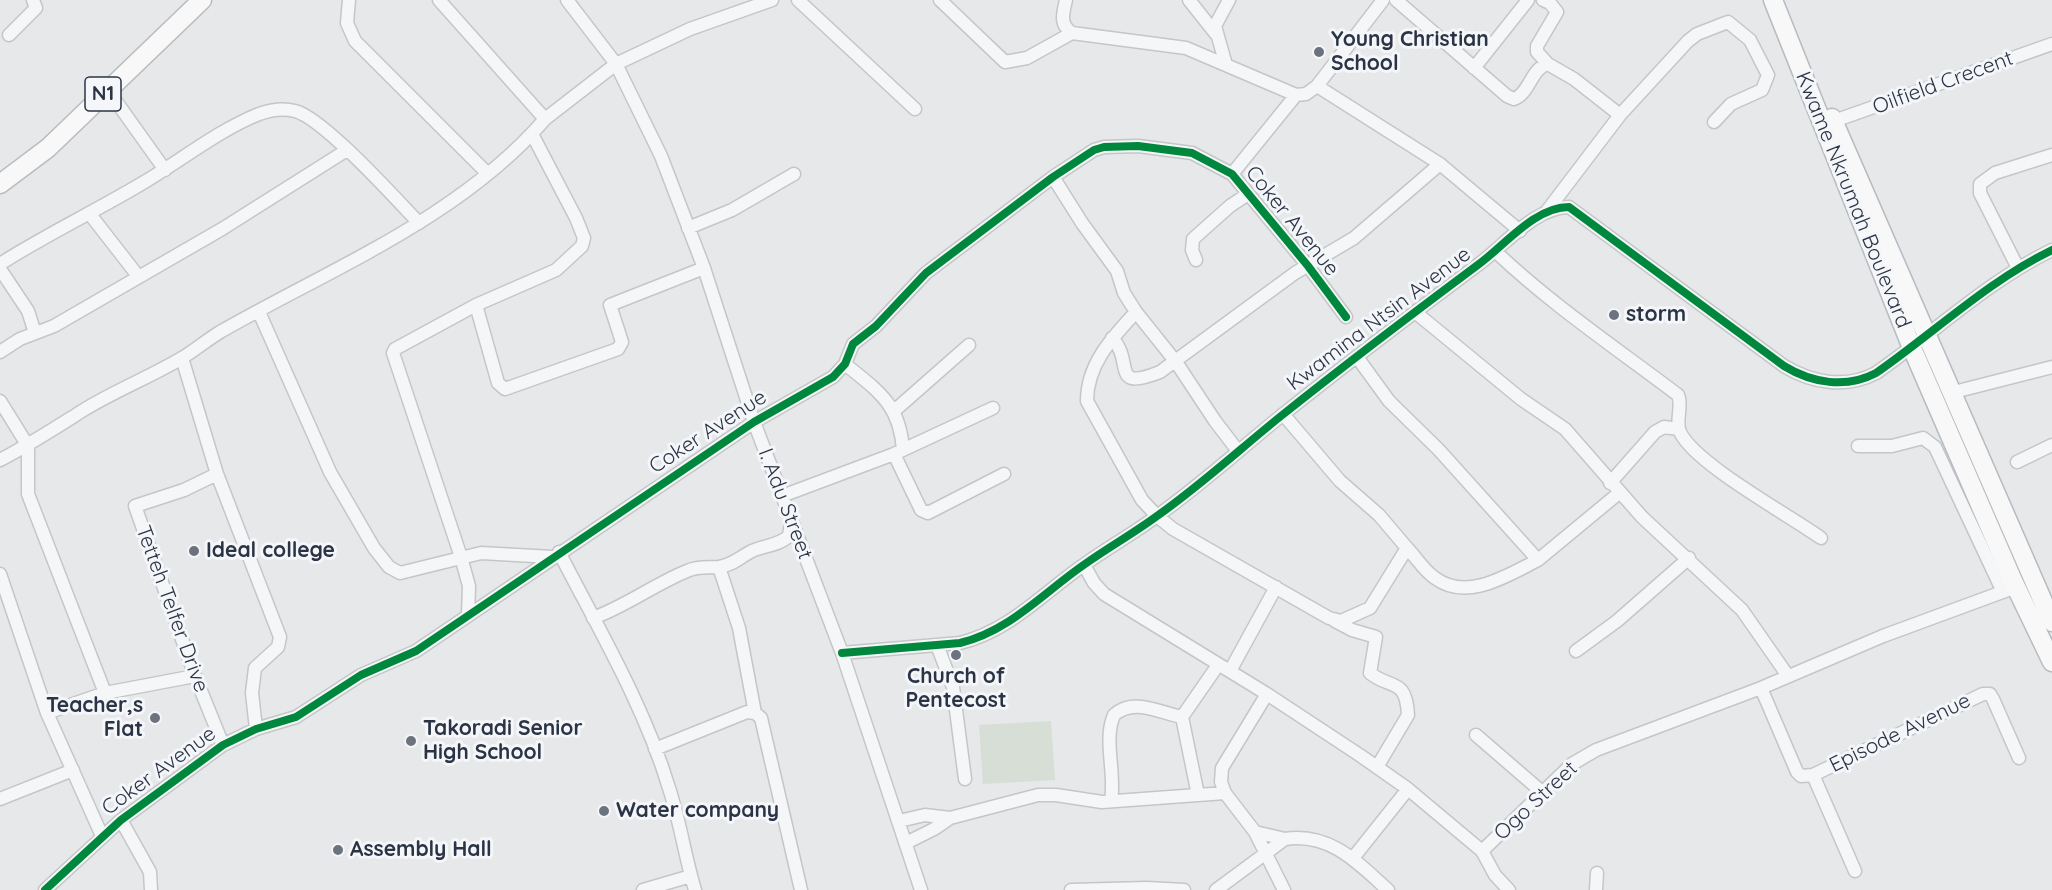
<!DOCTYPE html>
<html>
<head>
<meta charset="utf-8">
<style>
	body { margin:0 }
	canvas { display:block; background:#e6e8ea }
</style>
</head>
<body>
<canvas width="2052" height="890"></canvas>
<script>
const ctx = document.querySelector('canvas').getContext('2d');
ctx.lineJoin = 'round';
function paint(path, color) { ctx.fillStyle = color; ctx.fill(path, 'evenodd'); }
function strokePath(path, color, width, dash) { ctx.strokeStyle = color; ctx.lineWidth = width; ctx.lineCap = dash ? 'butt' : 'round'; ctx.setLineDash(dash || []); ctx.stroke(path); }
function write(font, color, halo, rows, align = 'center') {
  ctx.font = font + ' Quicksand,sans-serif'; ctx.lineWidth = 6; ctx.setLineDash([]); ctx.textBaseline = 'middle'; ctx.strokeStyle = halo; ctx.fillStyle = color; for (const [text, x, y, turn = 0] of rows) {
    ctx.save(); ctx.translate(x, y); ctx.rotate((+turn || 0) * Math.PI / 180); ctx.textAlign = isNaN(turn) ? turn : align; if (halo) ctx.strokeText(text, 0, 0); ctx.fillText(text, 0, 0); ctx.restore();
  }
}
paint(new Path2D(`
	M1051 721 1055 780 983 784 979 725Z`), '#d6ded6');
const minor = new Path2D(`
	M349 0 347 23 355 41 488 174
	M439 0 545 119 616 64 690 29 772 0
	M567 0 616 64 661 156 704 268 754 422 842 653 921 890
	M798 0 915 109
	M940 0 1005 62 1027 58 1072 33 1186 48 1296 95 1306 94 1317 86 1440 164 1520 231
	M1066 0C1063 14 1059 24 1072 33
	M1189 0 1216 34
	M1396 0 1507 96 1514 99C1530 93 1531 68 1548 64L1574 79 1620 115
	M1543 0 1550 3 1557 12 1537 46V52L1548 64
	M9 35 36 8 33 0
	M1226 65 1215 26 1229 0
	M1474 68 1528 0
	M1317 86 1383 0
	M108 90 165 170
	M1834 121 2052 44
	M1232 174 1296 95
	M1053 177 1082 223 1117 271 1124 293 1136 312 1176 362 1215 421 1238 451
	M1547 211 1620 115 1688 41 1697 34 1728 22 1750 40 1768 75 1762 90 1731 104 1714 122
	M89 213 138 276
	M688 228 732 210 794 174
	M1496 252C1552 305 1616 348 1678 395 1683 406 1675 421 1680 432 1695 464 1789 515 1821 538
	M1196 260 1192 250 1193 239 1230 206 1248 194
	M0 264C47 234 98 210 146 181 183 159 219 130 259 114 270 110 284 108 295 111 323 118 395 198 419 223
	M2018 268 1980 193V184L1995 173 2052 155
	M0 269 28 311 35 333
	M476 305 498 383 505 389 618 349 622 342 610 305 704 268
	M259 312 330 472 374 548 389 567 400 573 481 553 552 557
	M1136 312C1112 338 1087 364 1087 401L1142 500 1157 516 1173 529 1329 618 1341 621 1370 608 1407 548 1379 515 1340 481 1283 414
	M1415 312 1521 399 1565 429 1642 517 1742 610 1788 676
	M1112 338C1135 362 1109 392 1160 372L1295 273 1354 238 1440 164
	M0 352 20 339 54 326 222 229 347 150
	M1357 357 1389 401 1439 450 1538 560 1619 493
	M182 358 217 474 184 490 135 506 195 676 223 745
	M845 364C878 391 900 404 903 450
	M1954 392 2052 367
	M0 401 28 446V494L105 693 195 676
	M894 411 969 345
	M1858 446H1892L1923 438 1935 447 2003 592
	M894 454 921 510 928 513 1004 474
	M0 460C29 445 55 428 82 411 114 391 150 377 182 358 195 350 207 340 220 332 330 269 461 217 545 119
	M2017 462 2052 445
	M217 474 280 637 278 647 255 668 252 693 256 729
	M1610 483 1655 432 1664 427 1679 429
	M782 496 894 454 993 408
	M1407 548C1417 558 1423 570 1435 578 1467 602 1508 575 1538 560
	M559 552C598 628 644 705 669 788 680 821 685 857 695 890
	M1084 565 1094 583 1104 594 1267 694 1361 756 1408 789 1482 851 1572 764 1596 750 1761 688 1883 636 2016 587
	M719 567 739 628 755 713
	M0 574 47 713 102 836
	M468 615 469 586 461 557 393 353 395 349 476 305 556 270 582 246 584 238 576 218 532 134
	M593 618C626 606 655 584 687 571 699 566 707 568 719 567 733 565 740 557 752 551 765 545 778 546 789 536L791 523
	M1335 621 1352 630 1376 637 1370 673C1391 690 1406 677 1408 715L1377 767
	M937 645 953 687 965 779
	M1576 651 1617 621 1689 558
	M842 653 960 643C1010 631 1044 592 1085 564 1109 547 1134 533 1157 516 1201 485 1240 449 1281 416 1346 364 1412 314 1479 264 1505 245 1535 207 1569 207L1784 366C1812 383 1846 389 1876 373 1935 332 1988 281 2052 250
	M1230 671 1276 587
	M1761 688 1797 772 1801 776 1813 775 1983 694H1990L1993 699 2019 758
	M47 713 105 693
	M1476 735 1542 792
	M655 749 747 712 755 713 761 718 801 890
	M1813 775 1855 871
	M1225 793 1221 782 1222 768 1267 694
	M1198 795 1182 717 1218 665
	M0 799 73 770
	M1111 801C1116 773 1103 740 1114 715 1134 697 1160 713 1182 717
	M121 820 150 872 151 890
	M899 821 925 815 950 818
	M1255 832 1285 839
	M906 843 934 829 950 818 1038 795H1056L1102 802 1225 793 1255 832 1284 890
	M1482 851 1495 875 1509 890
	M1353 858 1408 789
	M45 890 121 820 223 745 256 729 296 717 361 675 416 651 754 422 833 377 845 364 853 344 876 326 926 273 1053 177 1094 150 1104 147 1138 146 1192 153 1232 174 1308 266 1346 317
	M643 890 691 876
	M1071 890 1147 888 1184 890
	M1216 890 1285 839C1330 832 1358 863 1388 890
	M1596 890 1597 873`);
const highway = new Path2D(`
	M1773 0 1912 348 2014 583 2052 662
	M1832 118 2052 622
	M0 184 48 148 202 0`);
strokePath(minor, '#c4c6c8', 15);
strokePath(highway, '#b8bbbf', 21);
strokePath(minor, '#f5f6f7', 12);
strokePath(highway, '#f8f8f8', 18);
strokePath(new Path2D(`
	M842 653 960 643C1010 631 1044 592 1085 564 1109 547 1134 533 1157 516 1201 485 1240 449 1281 416 1346 364 1412 314 1479 264 1505 245 1535 207 1569 207L1784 366C1812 383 1846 389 1876 373 1935 332 1988 281 2052 250
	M45 890 121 820 223 745 256 729 296 717 361 675 416 651 754 422 833 377 845 364 853 344 876 326 926 273 1053 177 1094 150 1104 147 1138 146 1192 153 1232 174 1308 266 1346 317`), '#00873e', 8);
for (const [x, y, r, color] of [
	[1319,52,6,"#6c737f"],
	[1614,315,6,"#6c737f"],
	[194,551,6,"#6c737f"],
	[956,655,6,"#6c737f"],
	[155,718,6,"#6c737f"],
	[411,741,6,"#6c737f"],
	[604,811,6,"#6c737f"],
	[338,850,6,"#6c737f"]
]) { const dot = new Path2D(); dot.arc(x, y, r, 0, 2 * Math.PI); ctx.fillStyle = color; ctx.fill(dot); strokePath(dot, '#f4f6f9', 2); }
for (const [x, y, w] of [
	[103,94,36]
]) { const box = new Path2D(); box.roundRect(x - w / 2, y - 17, w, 34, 4.5); ctx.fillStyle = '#f4f6f9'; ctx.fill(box); strokePath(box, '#2b3445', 1.5); }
write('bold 20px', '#2b3445', null, [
	["N1",103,94]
]);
write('bold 21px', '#2b3445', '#f4f6f9', [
	["Young Christian",1331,40],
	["School",1331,64],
	["storm",1626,315],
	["Ideal college",206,551],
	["Church of",956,677,"center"],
	["Pentecost",956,701,"center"],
	["Teacher,s",143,706,"right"],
	["Flat",143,730,"right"],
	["Takoradi Senior",423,729],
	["High School",423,753],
	["Water company",616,811],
	["Assembly Hall",350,850]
], 'left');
write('21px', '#2b3445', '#f4f6f9', [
	["Oilfield Crecent",1943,83,-20],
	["Kwame Nkrumah Boulevard",1853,200,68],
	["Coker Avenue",1292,221,51],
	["Kwamina Ntsin Avenue",1379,319,-37],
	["Coker Avenue",708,432,-33],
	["I. Adu Street",785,504,69],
	["Tetteh Telfer Drive",172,609,70],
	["Episode Avenue",1900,733,-26],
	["Coker Avenue",159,771,-36],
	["Ogo Street",1536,801,-43]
]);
</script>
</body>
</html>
